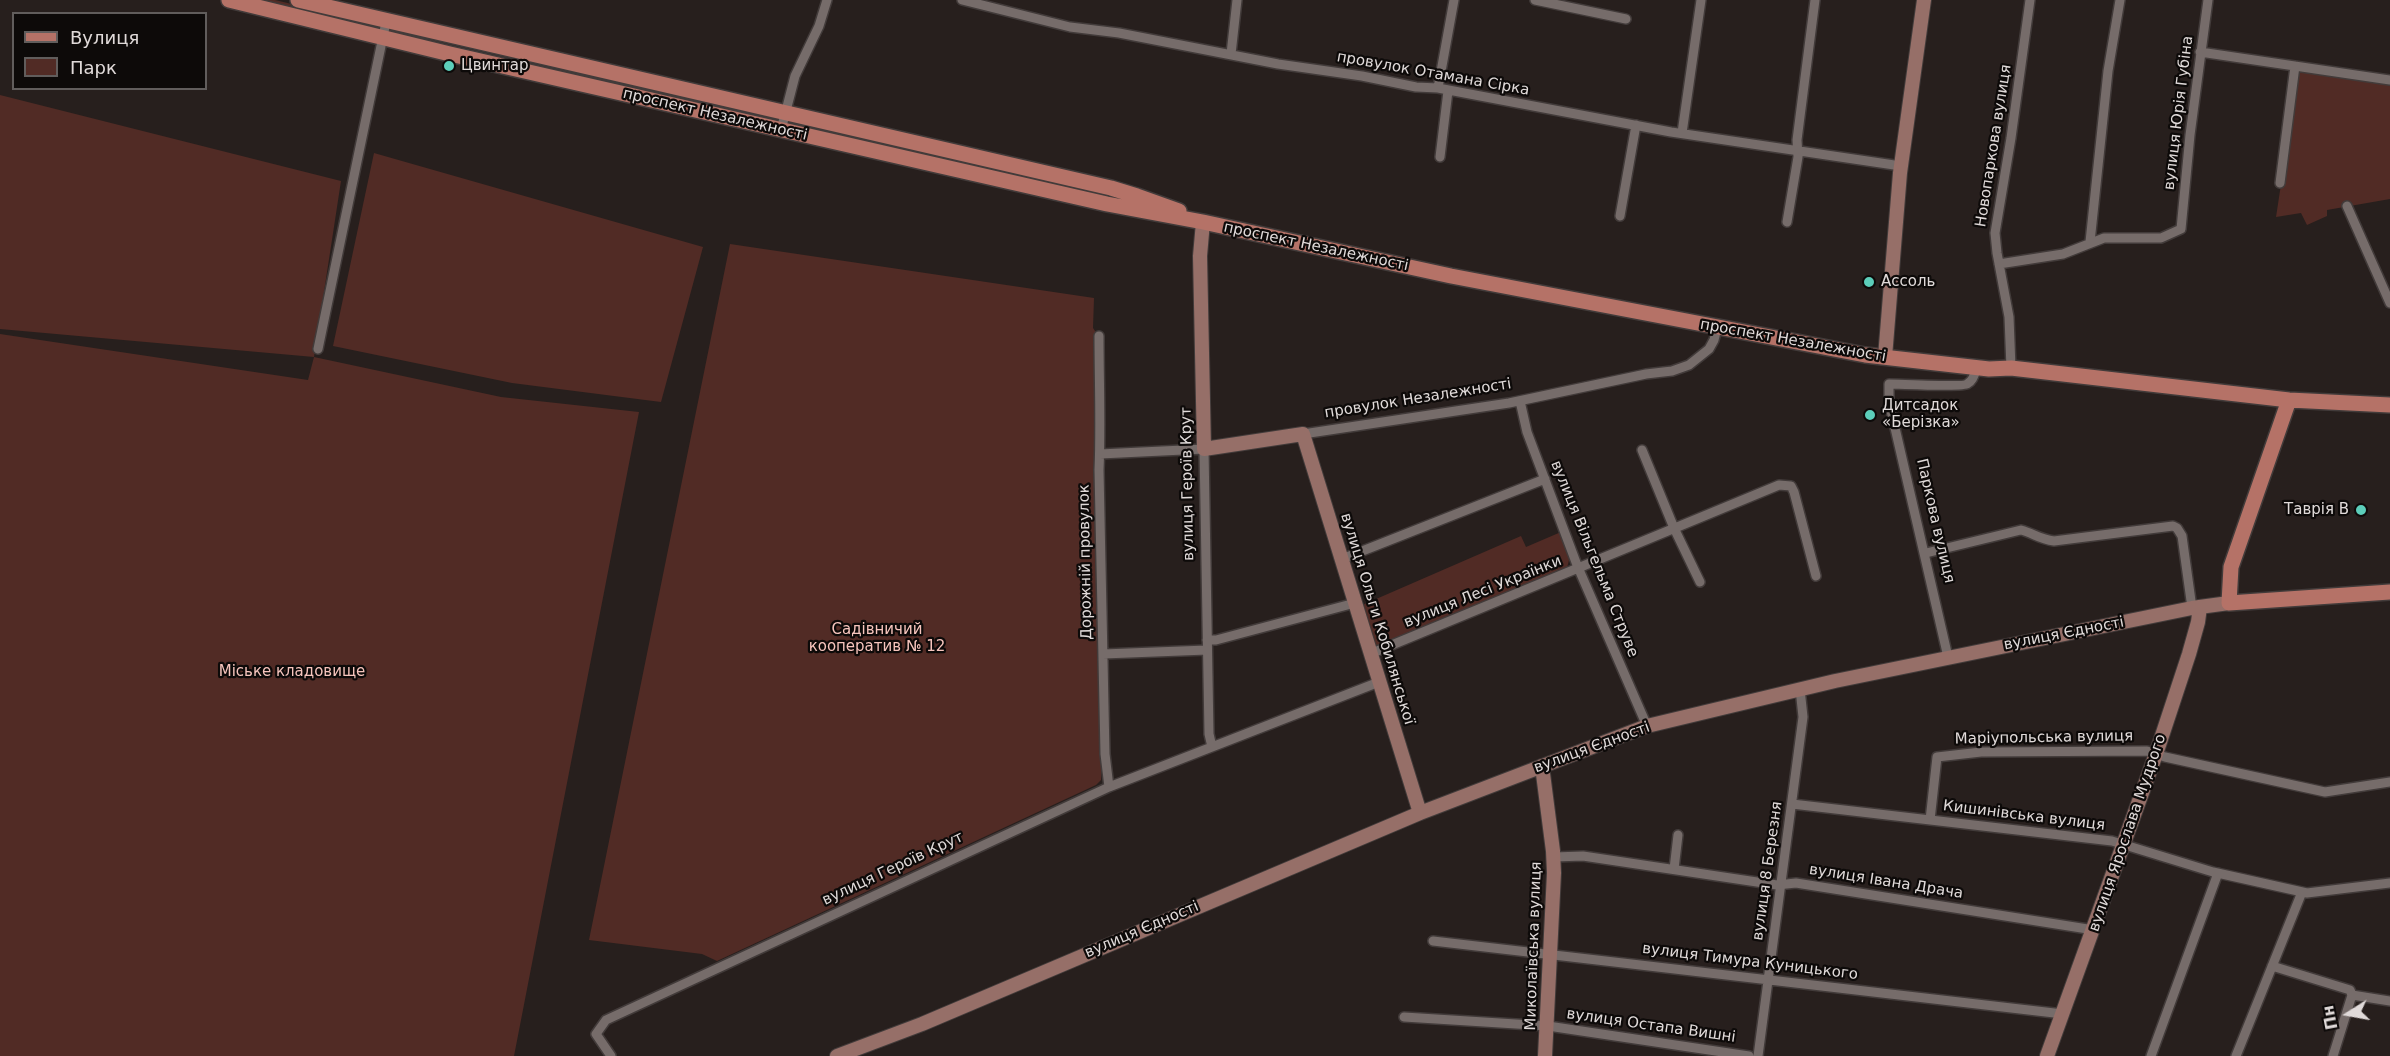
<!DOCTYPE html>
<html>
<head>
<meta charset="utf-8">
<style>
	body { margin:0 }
	#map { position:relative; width:2390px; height:1056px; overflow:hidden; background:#271f1d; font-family:"DejaVu Sans",sans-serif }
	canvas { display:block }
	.legend { position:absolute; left:12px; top:12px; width:195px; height:78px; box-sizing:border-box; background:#0d0a09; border:2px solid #615d5c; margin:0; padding:8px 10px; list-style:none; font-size:18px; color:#e0dad9 }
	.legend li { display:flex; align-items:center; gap:12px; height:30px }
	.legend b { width:30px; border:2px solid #615d5c }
	.north { position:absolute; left:2318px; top:984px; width:60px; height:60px; -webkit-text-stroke:4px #0d0a09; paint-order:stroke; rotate:259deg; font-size:16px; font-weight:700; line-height:24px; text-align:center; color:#e0dad9 }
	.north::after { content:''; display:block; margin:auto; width:21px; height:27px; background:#e0dad9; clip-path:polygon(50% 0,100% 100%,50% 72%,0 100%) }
</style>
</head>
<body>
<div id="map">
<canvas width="2390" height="1056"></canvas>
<ul class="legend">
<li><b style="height:8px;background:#b57267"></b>Вулиця</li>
<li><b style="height:16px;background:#512b25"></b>Парк</li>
</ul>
<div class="north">Пн</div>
</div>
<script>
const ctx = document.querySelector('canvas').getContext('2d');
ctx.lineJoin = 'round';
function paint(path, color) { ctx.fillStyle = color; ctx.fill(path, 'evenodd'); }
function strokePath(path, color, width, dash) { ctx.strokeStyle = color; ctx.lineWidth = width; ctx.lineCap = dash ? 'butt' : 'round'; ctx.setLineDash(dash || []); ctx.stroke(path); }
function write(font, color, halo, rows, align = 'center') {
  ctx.font = font + ' "DejaVu Sans",sans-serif'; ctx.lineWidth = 4.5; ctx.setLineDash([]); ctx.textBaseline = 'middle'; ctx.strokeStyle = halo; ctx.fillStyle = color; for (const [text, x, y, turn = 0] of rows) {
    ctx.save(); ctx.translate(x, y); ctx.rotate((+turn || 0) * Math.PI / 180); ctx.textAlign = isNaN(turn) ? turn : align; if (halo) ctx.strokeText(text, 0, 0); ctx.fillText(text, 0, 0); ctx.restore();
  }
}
paint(new Path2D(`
	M252 0H275L337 15 339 18V19Z
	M2302 71 2390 83V199L2327 210V216L2307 225 2301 213 2276 217 2298 73Z
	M0 95 341 181 314 357 501 397 639 412 514 1056H0V334L308 380 314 357 0 329Z
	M374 153 703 247 661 402 512 383 333 346Z
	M730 244 1094 298 1093 328 1097 334 1102 754 1101 780 1096 785 717 961 702 954 589 940Z
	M1561 532 1570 556 1567 568 1375 650 1360 606 1521 536 1526 547Z`), '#512b25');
const street = new Path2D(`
	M962 0 1070 27 1119 33 1278 64 1362 76 1416 87 1438 88 1671 132 1901 166
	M1535 0 1626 19
	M2200 52 2390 80
	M1231 54 1237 0
	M1438 88 1454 0
	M781 130 795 76 819 26 827 0
	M1682 133 1701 0
	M1440 157 1448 91
	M2280 183 2295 66
	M2347 206 2390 303
	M1620 216 1636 125
	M1787 222 1798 157 1797 140 1815 0
	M2090 242 2108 71 2120 0
	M1999 264 2063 254 2104 238H2161L2181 229 2190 135 2208 0
	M1099 336C1099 380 1101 426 1099 470L1105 754 1109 787
	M318 349 386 22
	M2011 368 2009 317 1997 253 1995 233 2011 138 2030 0
	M1520 401 1527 432 1577 565 1647 726
	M1303 434 1509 403 1646 374 1672 371 1689 365 1709 349 1714 340 1717 328
	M1642 450 1674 528 1700 582
	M1100 454 1204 449 1209 734 1212 747
	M1926 553 2021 530C2033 533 2039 539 2054 541L2173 526 2177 528 2182 536 2192 608
	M1342 559 1545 479
	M1207 640H1216L1355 603
	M1103 654 1207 650
	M1370 654 1779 485 1791 486 1794 492 1816 576
	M1948 657 1889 402V384C1900 384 1963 387 1967 384 1973 381 1975 374 1976 368
	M1792 804 2112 841 2213 872 2307 893 2390 883
	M1930 820 1937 757 1981 752 2147 751 2165 757 2325 792 2390 782
	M1554 857 1583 856 1777 885 1796 883 2094 930
	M1674 869 1678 835
	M1433 941 2063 1014
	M2272 966 2350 990 2352 995
	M2352 995 2390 1001
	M1404 1017 1548 1026 1749 1056
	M611 1056 596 1034 606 1020 1109 787 1379 682
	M1758 1056 1803 717 1800 689
	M2151 1056 2218 873
	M2236 1056 2302 892
	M2333 1056 2352 995`);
const secondary = new Path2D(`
	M1203 222 1200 256 1204 449 1303 434 1420 813
	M1885 357 1900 173 1924 0
	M1542 766 1553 851 1554 873 1545 1056
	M837 1056 922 1024 1420 813 1647 726 1835 681 2192 608 2229 603
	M2047 1056 2156 754 2189 654 2198 622 2200 607`);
const primary = new Path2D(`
	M229 0 450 54 1107 204 1203 222 1451 276 1865 355 1989 369 2011 368 2289 400 2390 405
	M298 0 1111 188 1137 196 1179 211
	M2289 400 2231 567 2229 603 2390 592`);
strokePath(street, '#423b3a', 12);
strokePath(secondary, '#423b3a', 16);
strokePath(primary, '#423b3a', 18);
strokePath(street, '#766c6a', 9);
strokePath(secondary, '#966f68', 14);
strokePath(primary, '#b57267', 15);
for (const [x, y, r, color] of [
	[449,66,6,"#5cceba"],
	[1869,282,6,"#5cceba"],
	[1870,415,6,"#5cceba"],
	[2361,510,6,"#5cceba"]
]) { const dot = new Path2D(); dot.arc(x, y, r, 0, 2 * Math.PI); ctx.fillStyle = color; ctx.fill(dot); strokePath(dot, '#0d0a09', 2); }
write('15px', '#e0dad9', '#0d0a09', [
	["Цвинтар",461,66],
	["Ассоль",1881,282],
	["Дитсадок",1882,406],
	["«Берізка»",1882,423],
	["Таврія В",2349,510,"right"]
], 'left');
write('15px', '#e0dad9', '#0d0a09', [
	["провулок Отамана Сірка",1433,74,10],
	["вулиця Юрія Губіна",2179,113,-83],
	["проспект Незалежності",715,115,13],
	["Новопаркова вулиця",1994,146,-81],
	["проспект Незалежності",1316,247,12],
	["проспект Незалежності",1793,341,10],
	["провулок Незалежності",1418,399,-9],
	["вулиця Героїв Крут",1188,484,-91],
	["Паркова вулиця",1935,521,77],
	["вулиця Вільгельма Струве",1594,559,68],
	["Дорожній провулок",1086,562,-91],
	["вулиця Лесі Українки",1483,592,-22],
	["вулиця Ольги Кобилянської",1377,619,73],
	["вулиця Єдності",2064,634,-11],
	["Маріупольська вулиця",2044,738,-1],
	["вулиця Єдності",1592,748,-20],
	["Кишинівська вулиця",2024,816,7],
	["вулиця Ярослава Мудрого",2128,833,-71],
	["вулиця Героїв Крут",893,869,-25],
	["вулиця 8 Березня",1768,871,-82],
	["вулиця Івана Драча",1886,882,9],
	["вулиця Єдності",1142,930,-23],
	["Миколаївська вулиця",1534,946,-88],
	["вулиця Тимура Куницького",1750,962,7],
	["вулиця Остапа Вишні",1651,1026,8]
]);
write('15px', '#f7c5bd', '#0d0a09', [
	["Садівничий",877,630],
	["кооператив № 12",877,647],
	["Міське кладовище",292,672]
]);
</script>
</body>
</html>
